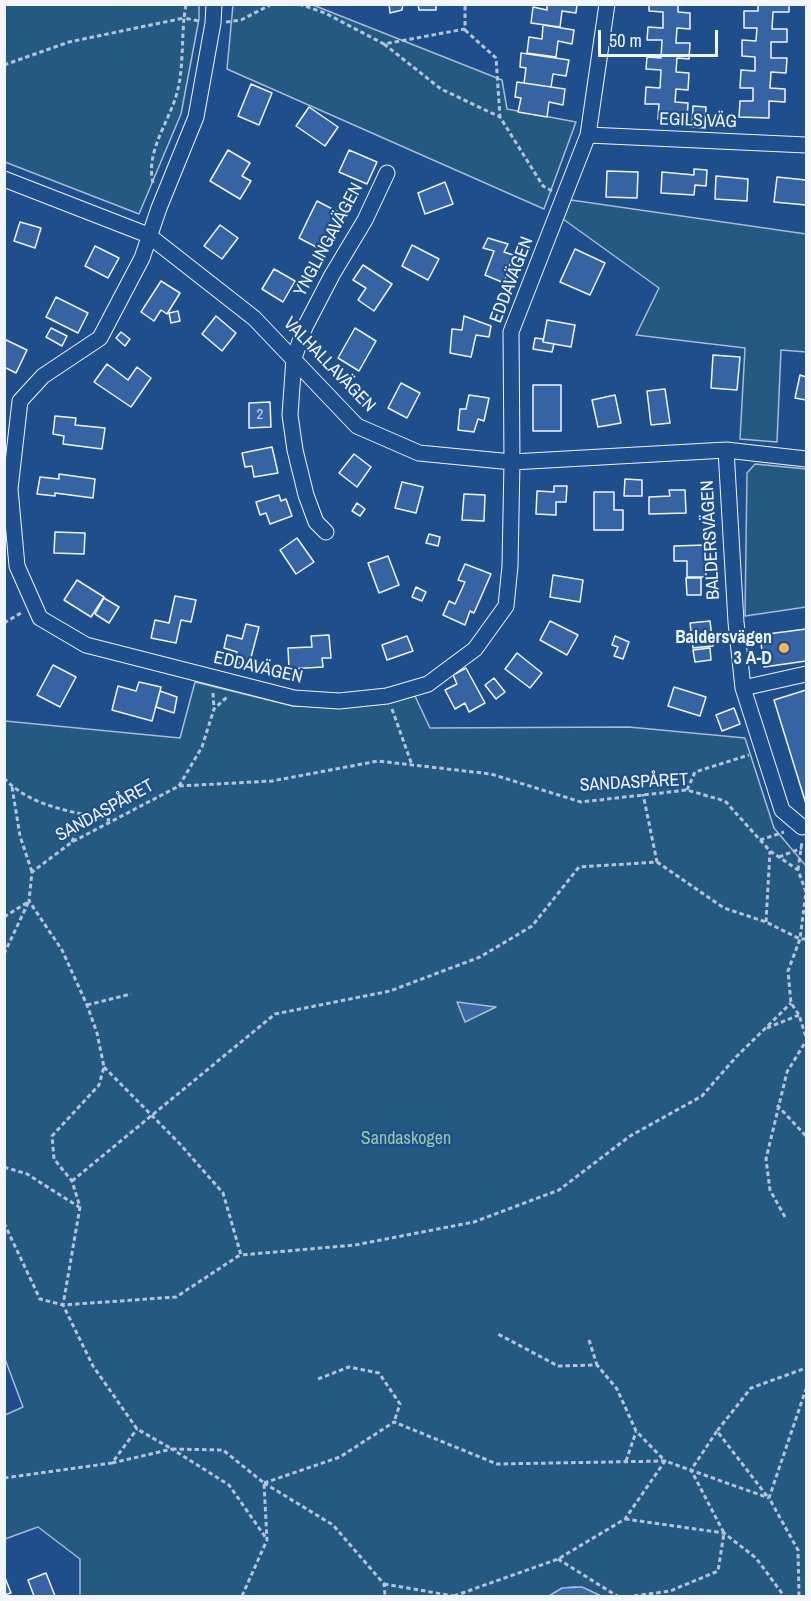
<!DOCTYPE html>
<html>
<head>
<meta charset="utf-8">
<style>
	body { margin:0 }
	#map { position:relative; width:811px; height:1601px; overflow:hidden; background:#1f4e8c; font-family:"Archivo Narrow",sans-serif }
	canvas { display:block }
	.frame { position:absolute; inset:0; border:6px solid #f2f6ff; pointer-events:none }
	.scale { position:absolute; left:598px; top:30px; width:120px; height:27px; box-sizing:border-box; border:3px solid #f2f6ff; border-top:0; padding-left:8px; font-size:18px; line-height:21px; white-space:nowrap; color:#f2f6ff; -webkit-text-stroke:4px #1f4e8c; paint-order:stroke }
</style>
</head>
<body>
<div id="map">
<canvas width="811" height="1601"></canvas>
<div class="frame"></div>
<div class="scale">50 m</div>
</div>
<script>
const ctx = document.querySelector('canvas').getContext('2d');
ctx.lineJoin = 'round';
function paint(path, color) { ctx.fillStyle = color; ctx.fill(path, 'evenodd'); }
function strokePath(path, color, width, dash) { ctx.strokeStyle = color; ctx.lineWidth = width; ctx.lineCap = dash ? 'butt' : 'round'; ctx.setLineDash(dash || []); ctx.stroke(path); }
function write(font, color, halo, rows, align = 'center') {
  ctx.font = font + ' "Archivo Narrow",sans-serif'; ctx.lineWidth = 4.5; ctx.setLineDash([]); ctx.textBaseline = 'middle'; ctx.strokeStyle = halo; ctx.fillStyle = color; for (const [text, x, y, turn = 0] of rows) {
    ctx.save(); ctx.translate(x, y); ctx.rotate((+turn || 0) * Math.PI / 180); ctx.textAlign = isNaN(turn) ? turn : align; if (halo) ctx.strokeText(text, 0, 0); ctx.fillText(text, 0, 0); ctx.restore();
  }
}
const green = new Path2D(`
	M4 5H199V19L181 114 139 214 5 162Z
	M233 5H313L502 80 507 109 576 122 544 209 227 69Z
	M571 200 806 234V352L781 350 777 442 740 439 745 348 636 335 659 288 563 219Z
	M755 464 806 469V607L745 616 747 473Z
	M195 682 293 706 338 707 382 704 415 696 430 728 629 727 745 738 774 828 806 866V1596H601C580 1585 570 1583 549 1596H80V1559L38 1527 5 1539V1415L23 1407 5 1359V721L180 738Z`);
paint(green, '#245a82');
strokePath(green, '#a8bbd7', 1.5);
const water = new Path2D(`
	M457 1002 496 1007 465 1022Z
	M582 1587 601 1596H549L562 1588Z`);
paint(water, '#3b69a3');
strokePath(water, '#a8bbd7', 1.5);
const building = new Path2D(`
	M389 4H403L402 10 390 13Z
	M418 4H436V10H419Z
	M547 4H577L576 13 562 11 560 27 531 23 533 7 547 10Z
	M649 4H678V12L690 13V29L677 28 676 43H690L689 59 677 58 676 72 689 73 688 90 676 89 675 102 688 103 687 120 658 119 659 104H645L646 87 660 88 661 70 646 69 647 57 661 58 662 40H647L648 27 663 28V12L649 11Z
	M758 4H789V12H773L772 29H787V42H771V58H787L786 73 771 72 770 88 785 89V102L769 101V118L739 117 740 101H753V88H740L741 70 755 71V57L742 56V40L756 41 757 28H744V11H758Z
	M543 25 574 30 572 44 558 41 556 57 527 53 529 37 542 39Z
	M521 53 569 60 566 76 553 74 551 87 524 83 526 68 520 67Z
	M517 82 565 89 563 105 549 102 547 117 518 112 521 98 515 97Z
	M251 84 272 93 259 125 238 116Z
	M693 106 706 107 705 128 692 127Z
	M309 107 338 127 325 146 296 126Z
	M228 150 250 163 242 176 251 181 240 199 210 181Z
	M349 150 377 162 367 184 339 172Z
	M694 169 707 170 706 186 695 185 694 195 661 193 662 172 694 175Z
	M607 171 638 172 637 198 606 197Z
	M716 176 748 179 747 201 715 199Z
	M777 177 806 180V205L774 202Z
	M445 182 453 204 425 214 418 193Z
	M317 201 340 213 322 250 299 238Z
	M20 222 41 228 35 248 14 241Z
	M220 225 238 238 222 259 204 246Z
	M488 238 508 244 504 252 513 255 504 283 485 275 494 251 483 248Z
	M412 245 439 259 428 280 402 266Z
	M95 246 119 258 108 278 85 266Z
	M575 249 605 263 590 295 560 282Z
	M363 265 392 284 374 311 358 300 366 288 353 280Z
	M274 269 295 281 283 302 262 289Z
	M161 281 180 293 167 314 161 310 154 321 141 312Z
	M56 297 88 313 78 333 46 317Z
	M178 311 180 321 171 323 169 313Z
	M216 316 236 333 222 351 202 334Z
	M464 316 491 326 489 337 476 335 471 357 450 353 452 329 462 330Z
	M547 320 575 325 571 347 543 342Z
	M51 328 67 336 62 346 46 337Z
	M355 328 376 341 359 371 338 358Z
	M121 332 130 339 125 346 116 338Z
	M535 338 543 339V342L554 344 552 352 533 349Z
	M4 339 27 350 16 373 4 367Z
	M713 355 740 357 737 390 711 388Z
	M107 364 128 380 137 367 151 378 131 407 94 382Z
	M800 375 806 377V400L795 398Z
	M401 383 420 393 407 418 388 408Z
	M533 385H561V431H533Z
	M665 389 670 423 651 425 647 391Z
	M469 395 489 398 484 421 478 419 474 432 458 430 460 409H466Z
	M615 395 621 423 598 427 592 400Z
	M270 402 271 427 249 428V403Z
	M55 416 76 418 75 425 105 428 102 449 63 444 64 436 53 434Z
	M272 447 278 473 254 477 252 466 245 467 242 453Z
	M354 454 371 467 357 487 339 473Z
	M59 474 95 479 93 498 55 493V496L37 494 40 477 59 479Z
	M625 479 642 480V496H624Z
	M402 482 423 487 416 513 395 508Z
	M554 486H567L566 502H556V515L536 514 537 491 554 492Z
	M669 490H685L686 513 649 514V497L670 496Z
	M594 492H614V510H623V530H594Z
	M464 494 485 495 484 521 462 520Z
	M279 495 281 501 286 499 292 516 270 524 266 513 260 515 256 502Z
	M357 503 365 509 360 516 352 511Z
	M55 532 85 533 84 554 54 553Z
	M429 534 440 537 438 546 426 543Z
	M297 538 314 562 296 574 280 550Z
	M705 545 706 577H687V561H674V546Z
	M388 556 399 585 379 593 368 563Z
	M465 564 491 574 474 613 470 611 465 625 443 615 449 601 455 604 465 582 458 580Z
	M553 575 583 580 580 602 550 597Z
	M686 578H701V595H687Z
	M77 580 104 597 91 617 64 600Z
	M416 587 426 592 422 601 412 597Z
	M175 596 196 600 191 622 181 620 176 643 151 638 155 620 169 623Z
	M104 598 119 607 109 623 95 614Z
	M550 621 578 635 567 655 540 640Z
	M710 621 713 646 693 648 690 623Z
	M246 624 259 627 249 665 234 662 237 652 224 648 227 635 242 639Z
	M806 629V661L764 667 760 635Z
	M329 635 331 658H322L323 667 289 669 288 648 312 647 311 636Z
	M407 636 413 651 387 660 382 645Z
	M615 636 629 642 623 659 614 656 618 647 612 645Z
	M710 648 711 660 695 662 693 650Z
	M517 653 542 673 530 688 505 669Z
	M53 665 76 677 60 707 37 695Z
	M466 668 485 703 469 712 465 703 455 709 445 690 457 684 453 675Z
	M494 678 505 692 496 699 485 685Z
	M139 682 161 687 152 721 112 710 118 686 136 691Z
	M674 687 706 697 700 716 668 706Z
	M806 690V804L774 700Z
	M160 691 177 697 174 713 156 707Z
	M734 708 740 724 722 731 716 715Z
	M46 1573 55 1596H34L28 1580Z
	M4 1575 11 1593 4 1595Z`);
paint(building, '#3563a3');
strokePath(building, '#f2f6ff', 1.5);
const street = new Path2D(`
	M214 4 213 23 196 117 159 208 142 258 100 338 43 376 20 401 10 489 17 566 40 618 86 645 294 698 339 701 387 696 428 684 475 649 506 606 510 566 512 462 511 332 588 135 607 4
	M588 135 806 145
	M4 179 148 235 254 318 357 426 419 453 512 462 726 450 806 459
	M726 450 736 622 743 688 782 810 802 827
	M326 532 316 522 306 495 295 450 290 415 294 358 305 327 332 275 365 220 387 173
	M743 688 806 674`);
strokePath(street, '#f2f6ff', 17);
strokePath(new Path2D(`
	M299 4 325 13 384 44 465 29V4
	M226 22 241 20 272 4
	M465 30 496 58 500 117
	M384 44 441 89 500 117 543 186 552 191
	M4 65 69 42 184 18 186 4
	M153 183C145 150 171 120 178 89 183 68 182 40 184 18L199 21
	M4 623 21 613
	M213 693 214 709
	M392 709 412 765
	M4 778C30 807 75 812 110 820
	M179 786 202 747 214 709 227 697
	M12 787 20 836 32 872
	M687 790 695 772 749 755
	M760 840 784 832
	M72 842 82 814
	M779 857 802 848
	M657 862 724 908 766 922 800 939H806
	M798 870 802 842
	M4 917 28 902
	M766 922 770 851
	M4 954 29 901
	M87 1005 131 994
	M767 1028 799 1015
	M104 1067 180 1144 223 1193 241 1255 355 1245 474 1222 559 1190 630 1136 702 1096 736 1057 791 1003
	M777 1105 806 1136
	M4 1167 27 1174 79 1207
	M72 1181 275 1014 390 991 480 957 532 926 579 867 657 862 643 794
	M785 1217 770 1190 766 1159 787 1072 806 1041
	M4 1223 40 1299 63 1305 176 1297 240 1255
	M589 1340 597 1365
	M318 1379 349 1367 379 1373 400 1404 394 1422
	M626 1461 636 1432
	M112 1463 172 1449 229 1485 266 1538
	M4 1478 112 1463 137 1429
	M264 1483 340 1457 394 1422 497 1464 665 1461 769 1498
	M264 1483 333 1525 384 1584 385 1596
	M767 1496 717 1431 751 1388 806 1368
	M625 1519 724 1533 756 1558 784 1596
	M558 1559 617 1596
	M384 1584 454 1596
	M242 1596 267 1540 264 1483 223 1450 172 1449 137 1429 93 1366 63 1305 80 1207 72 1181 54 1159 52 1136 99 1085 104 1067 97 1033 87 1005 62 950 29 901 32 872 72 842 179 786 272 781 378 761 491 774 581 802 687 790 725 801 770 851 798 870 806 892 800 939 788 971 791 1003 799 1015 806 1037
	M454 1596 558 1559 625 1519 665 1461 636 1431 617 1389 597 1365 558 1366 498 1334
	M634 1596 670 1591 718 1571 724 1533 691 1470 717 1431
	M799 1596 798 1550 769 1498 806 1389`), '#b3c4dc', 3, [4.5, 3]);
strokePath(street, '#1f4e8c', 15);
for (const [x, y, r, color] of [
	[784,648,6,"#ffb74d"]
]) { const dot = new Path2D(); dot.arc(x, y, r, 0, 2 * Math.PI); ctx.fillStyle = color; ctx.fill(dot); strokePath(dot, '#1f4e8c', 2); }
write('15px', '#c3d1e8', null, [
	["2",260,415]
]);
write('18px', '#f2f6ff', '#1f4e8c', [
	["EGILS VÄG",698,121,2],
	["YNGLINGAVÄGEN",329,240,-62],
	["EDDAVÄGEN",512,280,-69],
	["VALHALLAVÄGEN",329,365,46],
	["BALDERSVÄGEN",711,540,-93],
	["EDDAVÄGEN",258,668,13],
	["SANDASPÅRET",634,783,-3],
	["SANDASPÅRET",105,811,-29]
]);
write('bold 18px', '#f2f6ff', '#1f4e8c', [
	["Baldersvägen",772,638],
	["3 A-D",772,659]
], 'right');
write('18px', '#97c8a6', '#1f4e8c', [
	["Sandaskogen",406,1139]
]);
</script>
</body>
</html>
